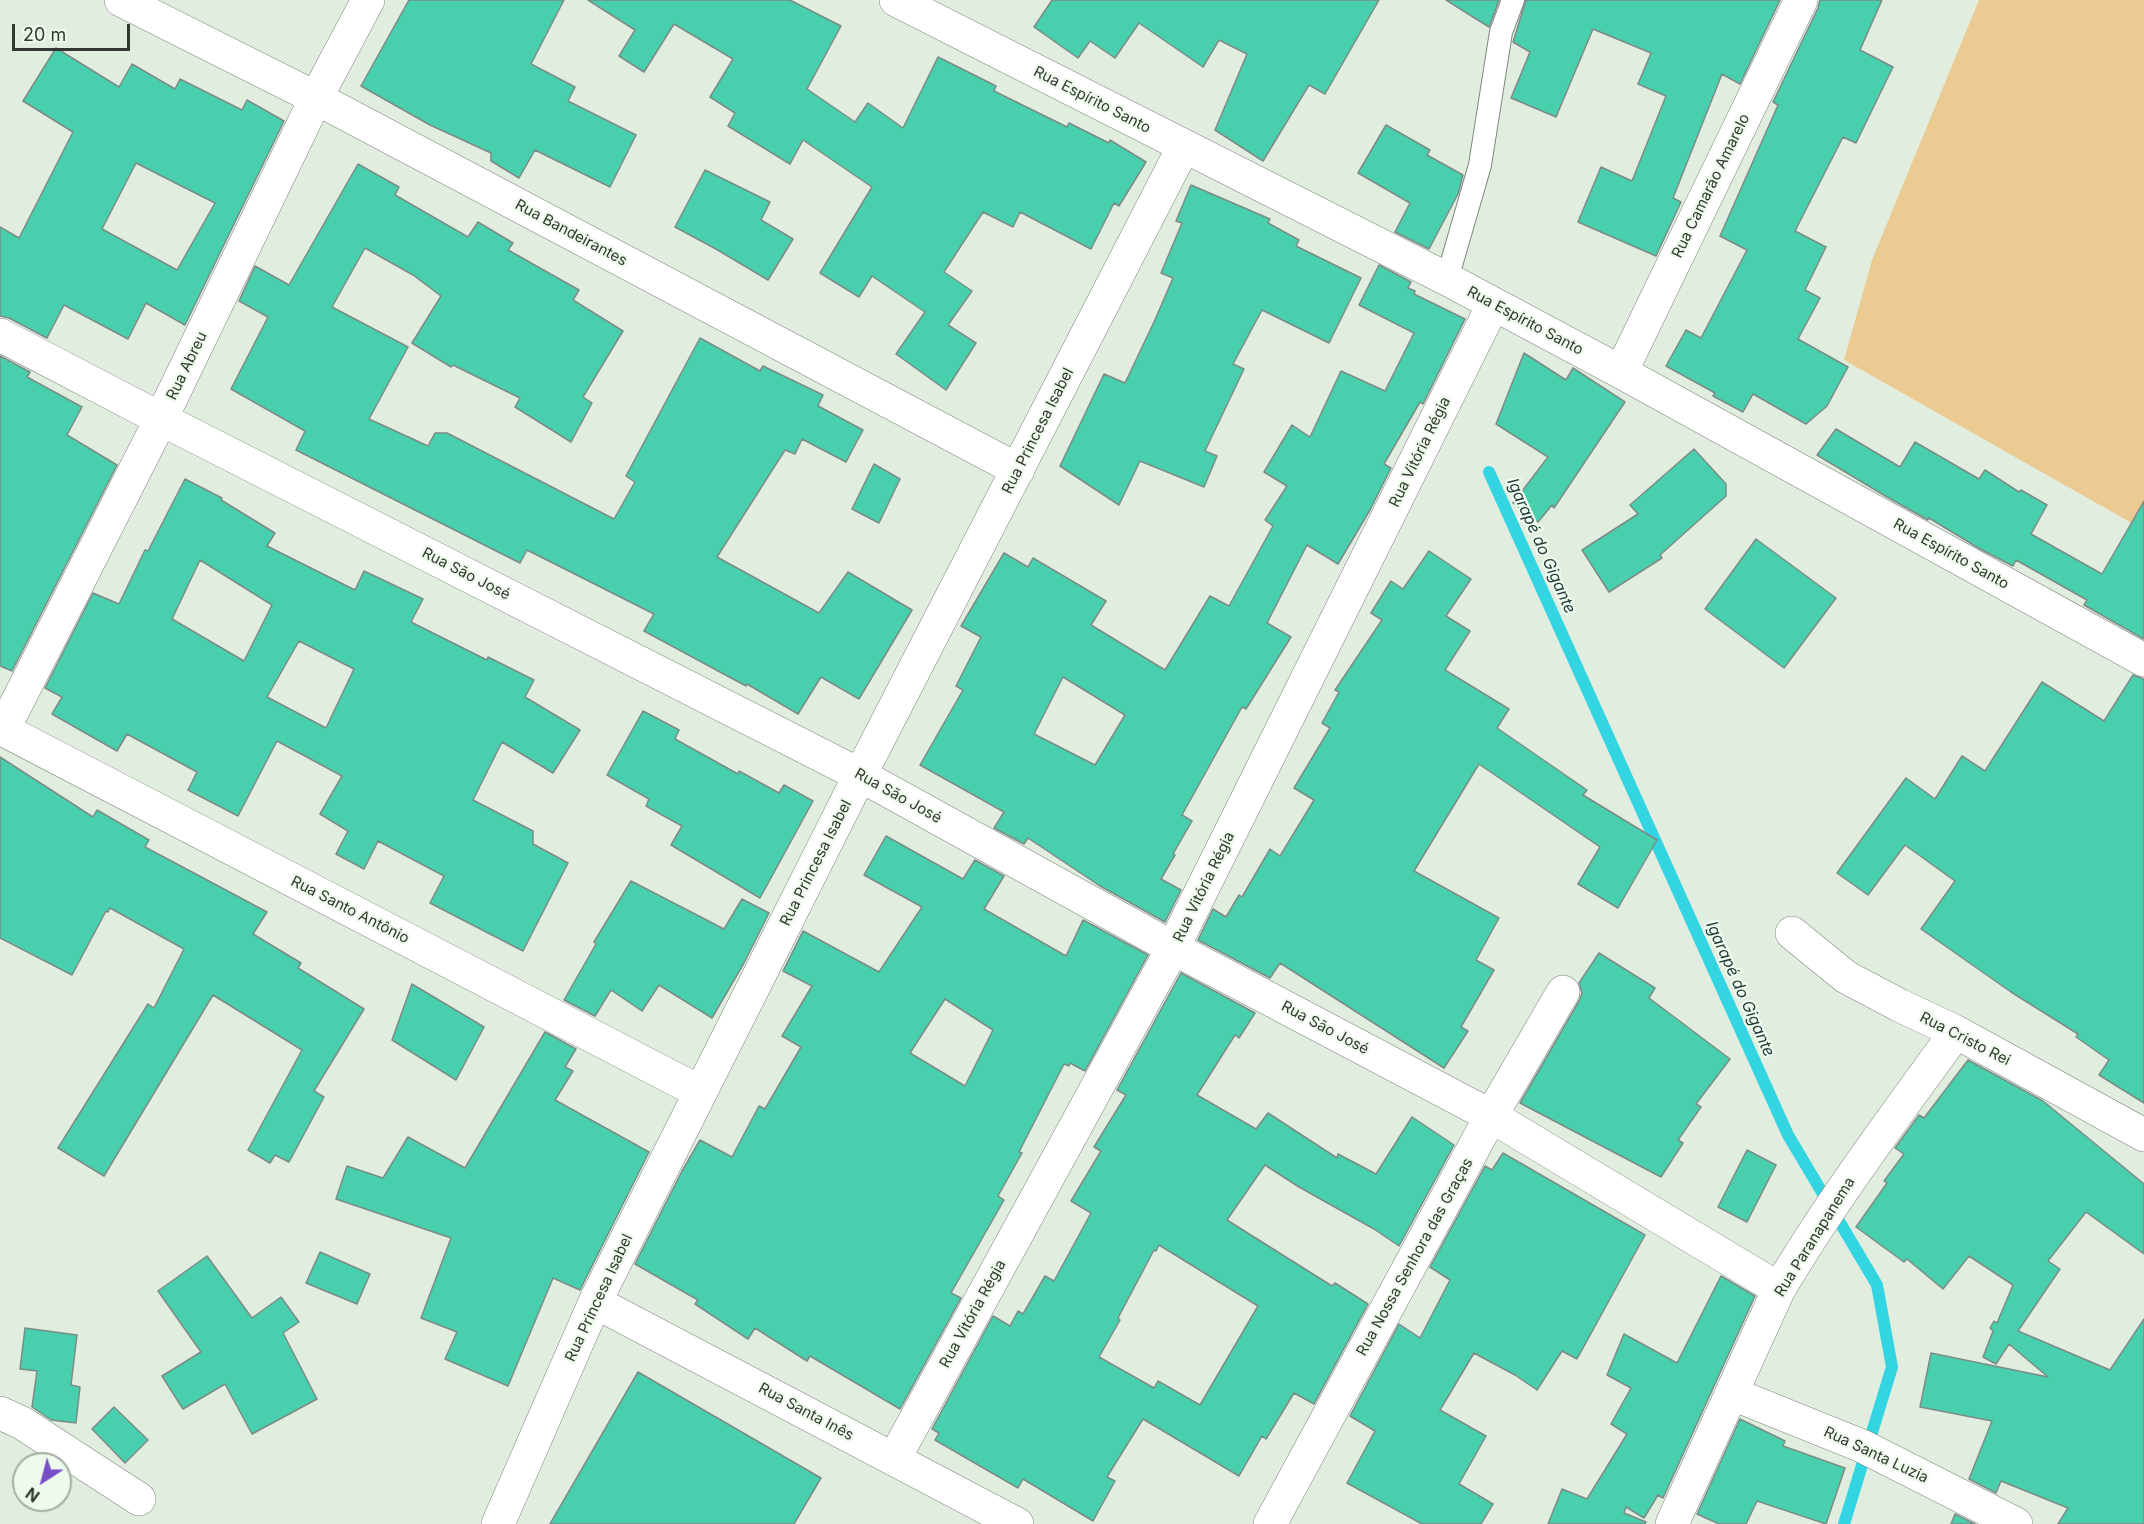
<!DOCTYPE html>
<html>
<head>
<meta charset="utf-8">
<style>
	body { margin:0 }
	#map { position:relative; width:2144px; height:1524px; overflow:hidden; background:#e1eddf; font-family:Inter,sans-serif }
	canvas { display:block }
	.north { position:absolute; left:12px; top:1452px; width:60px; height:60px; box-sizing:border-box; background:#eefaec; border:2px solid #a4aca2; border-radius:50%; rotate:216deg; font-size:16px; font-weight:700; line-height:24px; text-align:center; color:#343833 }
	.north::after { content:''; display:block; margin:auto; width:21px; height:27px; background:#764ec7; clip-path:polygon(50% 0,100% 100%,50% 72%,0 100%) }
	.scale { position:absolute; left:12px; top:24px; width:118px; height:27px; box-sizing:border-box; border:3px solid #343833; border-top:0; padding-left:8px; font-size:18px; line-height:21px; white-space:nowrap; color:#343833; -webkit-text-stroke:4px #eefaec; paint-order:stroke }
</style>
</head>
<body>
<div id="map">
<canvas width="2144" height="1524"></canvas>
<div class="north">N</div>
<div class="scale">20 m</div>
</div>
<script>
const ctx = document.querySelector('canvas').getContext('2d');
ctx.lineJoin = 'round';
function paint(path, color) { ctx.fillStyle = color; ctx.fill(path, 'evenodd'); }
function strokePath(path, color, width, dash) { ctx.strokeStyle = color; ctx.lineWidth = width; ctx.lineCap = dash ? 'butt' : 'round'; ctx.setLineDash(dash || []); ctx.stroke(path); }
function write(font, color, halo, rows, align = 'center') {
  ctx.font = font + ' Inter,sans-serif'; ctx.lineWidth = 4.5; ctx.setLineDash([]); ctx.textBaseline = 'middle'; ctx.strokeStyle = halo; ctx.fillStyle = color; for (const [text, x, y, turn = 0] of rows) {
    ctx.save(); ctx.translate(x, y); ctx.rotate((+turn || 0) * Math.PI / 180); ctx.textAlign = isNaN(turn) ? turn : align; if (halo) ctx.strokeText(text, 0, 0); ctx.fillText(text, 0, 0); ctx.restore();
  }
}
paint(new Path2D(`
	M1979 0H2144V530L1844 360 1872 260Z`), '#ebcb92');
strokePath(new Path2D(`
	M1489 472 1788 1135 1877 1285 1892 1367 1844 1524`), '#34d5e2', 12);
const building = new Path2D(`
	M409 0H564L531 64 575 87 568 101 636 135 610 187 535 150 519 178 491 161V153L430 125 361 86Z
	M588 0H790L841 26 807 89 855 122 868 103 903 128 938 57 996 86 994 91 1067 127 1069 123 1109 143 1110 140 1146 162 1119 206 1114 203 1091 249 1020 212 1013 227 983 212 944 272 972 291 948 325 976 343 946 390 896 354 925 312 872 276 859 297 820 273 872 187 803 140 790 164 728 126 735 113 710 97 733 59 674 24 644 72 619 56 635 30Z
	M1052 0H1379L1325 94 1309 85 1263 161 1215 130 1247 54 1219 40 1203 67 1139 23 1115 58 1090 41 1078 58 1034 27Z
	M1446 0H1499L1489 27Z
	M1526 0H1780L1740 84 1722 74 1673 198 1681 202 1656 256 1578 222 1601 167 1632 181 1666 96 1638 84 1651 53 1593 29 1556 117 1511 98 1530 52 1513 42Z
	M1820 0H1882L1860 50 1893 67 1856 143 1843 137 1795 231 1826 247 1805 290 1820 298 1798 339 1848 367 1827 406 1806 424 1753 394 1743 412 1713 396 1715 393 1666 366 1686 330 1701 338 1747 250 1720 236 1778 105 1773 102 1818 8Z
	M56 48 119 87 132 64 175 89 180 79 242 110 247 100 284 121 185 325 146 303 128 339 64 305 47 338 9 318 0 316V227L19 238 73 132 23 101ZM136 163 215 203 177 270 102 229Z
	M1386 125 1430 150 1427 155 1463 175 1458 194 1429 249 1395 232 1410 203 1358 173Z
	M358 164 399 187 395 195 468 237 478 222 513 243 508 250 579 290 573 300 623 331 583 397 592 403 571 442 515 407 520 398 453 365 451 367 412 343 441 296 413 275 365 248 332 307 408 347 369 419 428 446 435 433H447L614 519 635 482 626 476 700 338 760 371 763 366 823 395 818 406 863 430 846 462 802 439 795 454 785 450 717 557 819 613 848 572 912 610 859 699 821 677 798 714 747 684 746 686 644 631 654 614 527 550 520 563 296 450 305 431 231 389 268 317 239 301 255 266 289 285Z
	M705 170 770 202 761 220 793 239 768 280 716 249 675 227Z
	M1191 185 1270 219 1268 223 1299 240 1296 246 1361 278 1329 343 1262 310 1233 364 1244 369 1205 451 1217 456 1204 487 1140 461 1119 505 1060 466 1104 374 1125 383 1154 322 1173 278 1161 273 1182 223 1176 221Z
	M1379 265 1411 282 1408 288 1415 291 1414 294 1465 319 1423 404 1420 402 1384 464 1391 468 1370 510 1338 564 1307 545 1267 623 1291 637 1246 709 1242 707 1182 815 1192 821 1173 854 1175 855 1161 879 1181 890 1165 922 1100 886 1028 838 1024 844 994 828 1004 812 920 765 963 690 956 686 981 637 961 626 1004 553 1028 567 1033 558 1106 601 1091 625 1165 670 1210 596 1229 606 1273 526 1265 520 1287 486 1264 472 1292 425 1310 437 1341 371 1385 391 1414 333 1359 305ZM1063 677 1125 715 1095 765 1034 734Z
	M1524 353 1566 380 1573 368 1625 402 1554 508 1552 505 1538 522 1513 503 1548 457 1496 424Z
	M0 356 30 372 27 377 82 407 67 435 117 465 12 671 0 666Z
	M1836 429 1900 467 1915 442 1979 479 1985 470 2019 492 2021 490 2047 505 2031 534 2102 574 2144 501V639L2084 605 2087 600 2016 560 2013 566 1980 549 1929 518 1928 520 1887 497 1817 455Z
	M1694 449 1726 484V496L1660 555 1662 558 1609 592 1582 550 1638 514 1630 505Z
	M874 464 900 479 879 523 852 509Z
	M185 479 222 498 221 500 275 533 267 546 355 590 364 571 423 599 411 622 487 660 488 657 534 680 525 697 580 730 553 773 502 742 473 800 533 831V844L568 863 523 951 430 903 444 876 378 841 364 869 336 854 348 831 320 814 342 776 277 741 238 816 188 790 197 772 127 734 117 751 52 714 62 697 45 688 93 593 119 604 145 550 148 551ZM200 560 272 605 244 661 172 619ZM299 641 354 669 326 728 267 697Z
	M1756 539 1836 598 1784 668 1705 609Z
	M1429 551 1471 579 1446 616 1470 631 1445 670 1509 709 1497 728 1587 790 1583 795 1657 840 1618 908 1578 884 1600 847 1479 764 1414 871 1499 918 1476 960 1494 970 1461 1027 1468 1031 1444 1068 1280 963 1270 978 1198 940 1213 909 1226 917 1239 895 1242 897 1270 849 1280 856 1314 800 1294 788 1330 728 1322 723 1339 692 1335 690 1382 620 1371 613 1391 581 1403 589Z
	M2133 675 2144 679V1103L2099 1075 2109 1060 2076 1037 2078 1034 2011 992 1921 929 1955 881 1905 845 1868 895 1837 873 1906 778 1935 799 1962 756 1985 771 2042 682 2104 721Z
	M643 711 679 730 675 739 738 774 739 771 779 793 784 785 813 801 760 898 671 845 682 826 646 806 649 799 607 775Z
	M0 757 93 817 97 810 149 840 145 847 267 912 253 934 301 963 298 968 364 1009 314 1091 324 1097 289 1162 275 1155 270 1163 248 1150 302 1050 213 995 104 1176 58 1148 148 1004 154 1008 184 949 110 908 108 912 106 911 72 975 0 938Z
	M886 836 963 879 975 860 1004 876 984 909 1066 956 1083 920 1148 955 1085 1071 1070 1063 1069 1066 1064 1064 1019 1152 1022 1153 998 1196 1004 1200 951 1293 961 1298 900 1409 810 1356 807 1361 755 1328 748 1339 695 1304 698 1300 635 1264 682 1171 700 1140 732 1157 759 1106 765 1109 801 1047 782 1036 812 986 783 971 803 931 879 972 922 907 864 875ZM945 999 993 1030 965 1086 910 1053Z
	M631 881 724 929 742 899 769 913 744 963 712 1018 659 985 642 1011 611 990 595 1016 564 1000 596 944 594 942Z
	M1599 953 1655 988 1649 998 1730 1059 1696 1104 1701 1107 1678 1140 1683 1143 1661 1177 1520 1103 1579 1001 1582 993 1579 983Z
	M1181 973 1255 1013 1239 1038 1235 1035 1197 1095 1256 1129 1268 1113 1337 1158 1338 1154 1376 1174 1412 1117 1454 1145 1399 1246 1374 1229 1299 1187 1265 1165 1227 1220 1332 1286 1335 1283 1368 1304 1314 1404 1294 1393 1266 1439 1262 1436 1239 1476 1143 1419 1107 1477 1115 1481 1093 1521 1023 1479 1018 1488 935 1440 939 1433 932 1429 993 1316 1010 1326 1018 1311 1023 1314 1045 1276 1054 1281 1091 1213 1071 1201 1101 1151 1094 1147 1126 1095 1117 1090ZM1159 1245 1258 1306 1200 1405 1158 1381 1154 1388 1099 1357 1120 1320 1118 1318 1154 1250 1156 1251Z
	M412 984 484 1027 456 1080 392 1040Z
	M545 1032 576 1049 565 1067 573 1071 555 1100 649 1152 580 1290 553 1278 508 1386 445 1359 457 1332 421 1318 451 1238 336 1199 347 1166 383 1178 408 1137 465 1168Z
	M1968 1060 2043 1101 2144 1184V1254L2086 1212 2048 1261 2060 1269 2018 1331 2110 1370 2144 1319V1524H2058L2068 1508 2001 1481 1996 1493 1969 1479 1992 1421 1920 1407 1931 1353 2048 1377 2009 1344 1996 1364 1983 1357 1993 1331 1990 1328 1994 1321 1997 1323 2013 1285 1969 1256 1943 1289 1907 1259 1904 1262 1856 1227 1887 1183 1884 1181 1904 1154 1895 1148 1919 1115 1924 1118Z
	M1747 1150 1776 1165 1747 1222 1718 1207Z
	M1503 1153 1645 1235 1577 1359 1562 1351 1537 1390 1515 1375 1474 1353 1440 1410 1486 1436 1459 1484 1493 1504 1481 1524H1422L1347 1483 1375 1431 1350 1416 1399 1324 1420 1338 1450 1280 1430 1267 1485 1166 1492 1170Z
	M320 1252 370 1274 357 1304 306 1283Z
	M207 1256 252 1318 281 1297 299 1322 283 1333 317 1399 252 1434 225 1384 183 1409 162 1376 201 1352 158 1291Z
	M1721 1276 1755 1296 1663 1498 1658 1495 1644 1518 1626 1507 1624 1513 1646 1522 1645 1524H1548L1562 1489 1587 1499 1627 1434 1611 1424 1631 1388 1607 1375 1624 1334 1677 1363Z
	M25 1328 77 1335 71 1385 80 1387 76 1423 51 1420 32 1407 37 1371 20 1369Z
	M638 1372 821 1478 794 1524H550Z
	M114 1407 148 1440 125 1463 92 1429Z
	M1740 1419 1785 1441 1783 1446 1845 1468 1826 1524 1757 1501 1746 1524H1719L1697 1514Z
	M1955 1514 1975 1524H1951Z`);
paint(building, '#48cfae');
strokePath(building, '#7b8c86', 1.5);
const lane = new Path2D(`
	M1447 279 1480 165 1501 32 1513 0`);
const street = new Path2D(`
	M121 0 316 98 1018 470
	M896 0 1447 279 1621 372 2144 660
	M0 335 161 419 860 775 1173 948 1491 1116 1779 1289
	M1621 372 1801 0
	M0 728 700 1092
	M3 730 161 419 316 98 368 0
	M1792 933 1846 977 1899 1005 1956 1032 2144 1135
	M595 1302 1017 1524
	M1733 1394 1862 1446 2016 1524
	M0 1413 22 1423 139 1499
	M894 1459 1173 948 1493 305
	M498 1524 595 1302 860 775 1184 146
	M1270 1524 1491 1116 1563 992
	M1672 1524 1779 1289C1832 1200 1895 1116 1956 1032`);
strokePath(lane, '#7c877b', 24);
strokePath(street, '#7c877b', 34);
strokePath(lane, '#fff', 22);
strokePath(street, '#fff', 33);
write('15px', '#343833', '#eefaec', [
	["Rua Espírito Santo",1092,100,27],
	["Rua Camarão Amarelo",1711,186,-64],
	["Rua Bandeirantes",571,233,28],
	["Rua Espírito Santo",1525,321,28],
	["Rua Abreu",187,366,-64],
	["Rua Princesa Isabel",1038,431,-63],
	["Rua Vitória Régia",1420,452,-64],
	["Rua Espírito Santo",1951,554,29],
	["Rua São José",466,574,27],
	["Rua São José",898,796,29],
	["Rua Princesa Isabel",816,863,-63],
	["Rua Vitória Régia",1204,887,-64],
	["Rua Santo Antônio",350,910,27],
	["Rua São José",1325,1028,28],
	["Rua Cristo Rei",1965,1039,27],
	["Rua Paranapanema",1815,1237,-58],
	["Rua Nossa Senhora das Graças",1415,1257,-61],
	["Rua Princesa Isabel",599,1298,-65],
	["Rua Vitória Régia",973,1314,-61],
	["Rua Santa Inês",806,1412,28],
	["Rua Santa Luzia",1876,1455,25]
]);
write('italic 16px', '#213a3c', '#eefaec', [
	["Igarapé do Gigante",1541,546,66],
	["Igarapé do Gigante",1740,989,66]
]);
</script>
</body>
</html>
